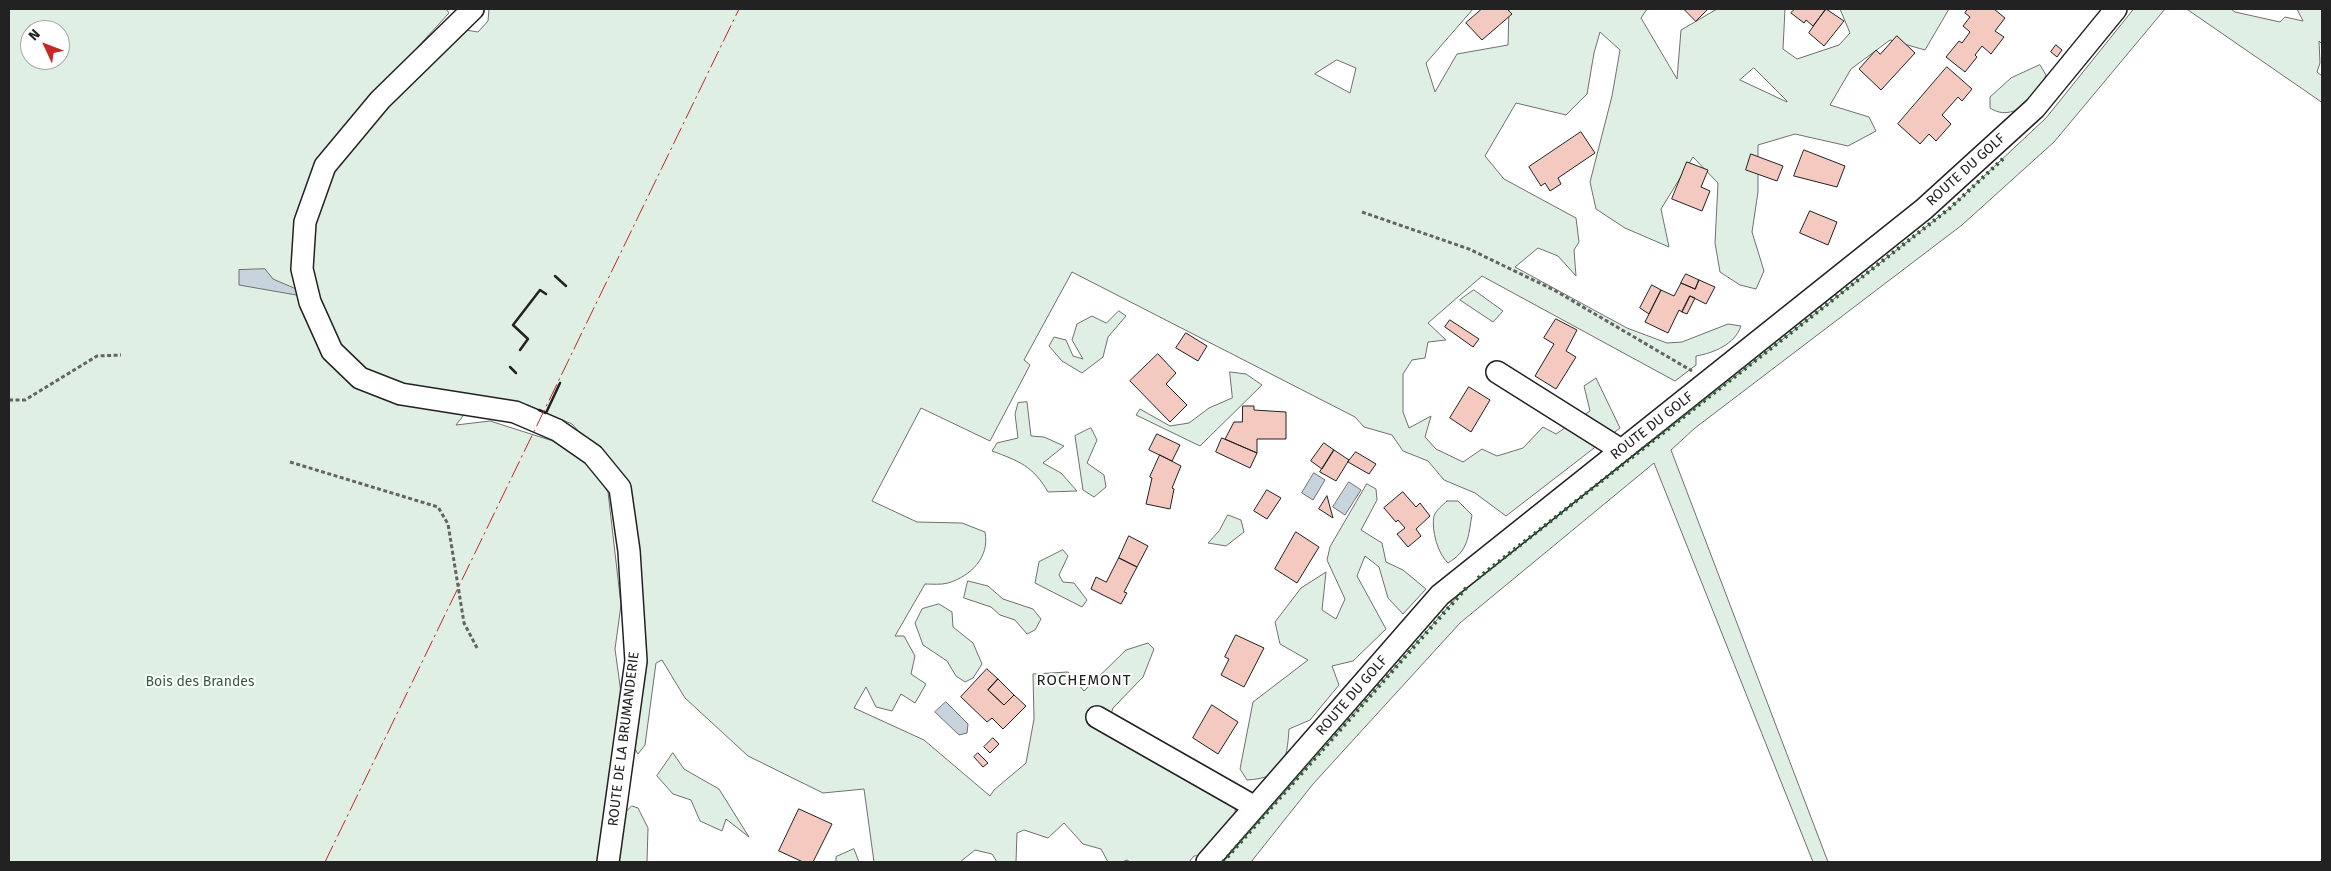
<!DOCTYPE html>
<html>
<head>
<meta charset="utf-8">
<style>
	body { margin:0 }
	#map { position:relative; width:2331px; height:871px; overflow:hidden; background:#fff; font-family:"Fira Sans",sans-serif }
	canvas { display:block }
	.frame { position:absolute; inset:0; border:10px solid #222; pointer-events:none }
	.north { position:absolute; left:20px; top:20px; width:50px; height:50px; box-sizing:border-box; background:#fff; border:1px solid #a7a7a7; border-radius:50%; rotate:313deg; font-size:14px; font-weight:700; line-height:20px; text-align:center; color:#222 }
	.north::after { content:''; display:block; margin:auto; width:18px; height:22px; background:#c62828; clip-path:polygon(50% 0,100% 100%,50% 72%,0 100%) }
</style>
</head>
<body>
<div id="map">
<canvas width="2331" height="871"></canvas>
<div class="frame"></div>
<div class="north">N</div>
</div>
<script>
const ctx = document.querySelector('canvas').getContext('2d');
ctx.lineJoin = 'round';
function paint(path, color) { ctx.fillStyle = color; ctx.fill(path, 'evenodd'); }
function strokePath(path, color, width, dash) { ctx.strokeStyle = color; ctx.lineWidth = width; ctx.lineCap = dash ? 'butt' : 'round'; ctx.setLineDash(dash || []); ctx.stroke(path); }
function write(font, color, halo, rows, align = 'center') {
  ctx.font = font + ' "Fira Sans",sans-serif'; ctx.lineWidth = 4; ctx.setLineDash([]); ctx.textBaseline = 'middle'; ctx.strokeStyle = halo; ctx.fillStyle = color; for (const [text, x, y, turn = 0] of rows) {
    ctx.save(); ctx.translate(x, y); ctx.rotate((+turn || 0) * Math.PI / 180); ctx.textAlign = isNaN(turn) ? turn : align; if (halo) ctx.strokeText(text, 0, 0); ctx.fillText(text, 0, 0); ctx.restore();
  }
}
const green = new Path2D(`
	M9 9H446L449 13 338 134 311 190 453 28 478 32 488 21 489 9H1473L1426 63 1435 92 1457 54 1508 45 1509 9H1647L1641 18 1677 79 1681 30 1717 9H1785L1783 49 1797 59 1839 45 1850 33 1840 9H1949L1925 50 1890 40 1851 69 1830 105 1869 117 1876 131 1848 146 1795 134 1758 145V192L1752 232 1764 271 1756 289 1740 285 1720 272 1715 243 1718 183 1693 157 1661 209 1669 247 1625 228 1596 209 1590 182 1612 96 1620 50 1600 32 1594 53 1587 94 1566 115 1516 103 1485 156 1504 179 1576 218 1579 242 1574 250 1576 276 1558 256 1538 248 1515 267 1627 328 1667 343 1682 342 1728 324 1741 326C1735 344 1714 353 1696 356V365L1675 381 1482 276 1428 323 1446 340 1428 342 1425 358 1412 360 1403 374V412L1409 428 1431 416 1425 437 1436 449 1463 462 1482 449 1497 456 1523 448 1543 427 1556 434 1590 411 1584 386 1596 378 1620 428 1506 516 1475 493 1444 480 1428 461 1403 451 1392 435 1364 427 1355 417 1072 272 1024 360 1030 365 990 441 921 408 872 501 917 522 962 523 985 532C990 557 971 576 948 583 941 585 932 584 925 584L895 636H904L915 656 911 674 926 684 915 703 901 694 892 711 876 707 866 687 854 708 924 740 990 796 994 790 1026 763 1034 719 1033 674 1068 672 1084 691 1126 650 1148 643 1154 649 1143 677 1113 708 1105 733 1222 775C1244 822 1239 817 1206 855L1194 856 1189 862H1130L1127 860 1122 862H1108L1101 849 1083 844 1064 823 1048 838 1024 830 1017 833 1016 862H997L992 854 975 850 960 862H874L864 789 823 793 748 756 685 698 662 660 656 663 645 745 638 754 632 744 617 505 600 455 572 424 528 405 477 398 456 425 490 421 553 441 591 467 608 492 621 605 615 649 622 700 600 862H9ZM30 30H60V60H30ZM1337 60 1356 68 1350 93 1315 74ZM1754 68 1787 101V102L1740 80Z
	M2134 9H2165L2054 142 1962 225 1695 428 1671 450 1828 862H1813L1654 463 1460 623 1313 784 1251 862H1223L1465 588 1950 208 2046 118Z
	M2187 9H2231L2235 12 2280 22 2285 17 2303 21 2297 9H2322V44L2319 41 2320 63 2317 72 2322 76V102Z
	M2040 65 2046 75 2036 100C2020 108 2007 119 1990 108V97L2011 78Z
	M1474 290 1503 311 1493 322 1460 300Z
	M1119 311 1126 316 1108 337 1103 357 1082 373 1062 361 1049 346 1054 337 1066 340 1073 356 1083 359 1072 340 1077 324 1092 316 1106 323Z
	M1230 372 1246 374 1262 385 1200 446 1136 415 1140 409 1170 426 1189 423 1209 408 1232 398Z
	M1027 402 1031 436 1044 437 1064 446 1043 463 1061 473 1077 491 1048 492C1033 466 1019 461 992 451L997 443 1018 438 1015 414 1018 403Z
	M1091 428 1097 440 1087 463 1104 475 1106 487 1094 497 1083 490 1075 436Z
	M1367 484 1376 489 1377 500 1361 530 1382 543 1386 562 1403 570 1426 589 1403 614 1388 598 1379 567 1365 556 1357 576 1386 629 1353 661 1332 666 1339 685 1310 720 1289 729C1287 762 1283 778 1247 780L1240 769 1253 702 1308 660 1280 644 1275 622 1301 588 1326 572 1322 610 1336 619 1345 599 1327 560 1330 547Z
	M1447 501H1458L1472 515C1468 537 1469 550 1448 563 1438 554 1431 530 1434 516 1436 510 1443 505 1447 501Z
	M1228 515 1241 520 1244 532 1226 546 1208 543 1219 531Z
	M1063 550 1068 556 1059 575 1063 582 1074 583 1087 600 1082 607 1035 583 1039 562Z
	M968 581 988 586 1003 599 1033 609 1041 619 1035 630 1027 634 1015 620 1000 615 991 607 964 598Z
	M939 604 952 612 953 627 973 643 982 664 973 678 965 682 956 676 947 661 923 645 915 623 922 609Z
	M673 753 684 769 719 789 749 837 726 819 722 831 700 821 691 800 673 794 657 776Z
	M632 806 638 808 648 828 647 862H619V819Z
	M854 849 859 862H836V857Z`);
paint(green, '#e0efe3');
strokePath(green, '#6f6f6f', 1);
const water = new Path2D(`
	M265 269 273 279 301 291 302 296 239 285V270Z
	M1314 473 1325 480 1313 500 1302 493Z
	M1349 482 1361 490 1345 515 1333 507Z
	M946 702 968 724 967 733 959 735 935 712Z`);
paint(water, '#c7d3dd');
strokePath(water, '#6f6f6f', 1);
const building = new Path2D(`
	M1482 9H1507L1512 14 1482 40 1466 23Z
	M1684 9H1708L1696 21Z
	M1795 9H1826L1813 26 1806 20 1804 23 1791 13Z
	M1826 9 1844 21 1824 46 1809 33Z
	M1968 9H1994L2005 18 1995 31 2004 37 1991 54 1982 46 1975 55 1977 57 1965 72 1946 57 1959 41 1962 43 1970 32 1963 26 1970 17 1965 13Z
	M1897 36 1915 53 1881 90 1859 69 1876 50 1880 54Z
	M2056 45 2062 50 2057 57 2051 52Z
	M1947 67 1972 89 1962 101 1958 97 1942 115 1951 124 1936 141 1929 134 1920 144 1898 124Z
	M1581 132 1595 153 1558 178 1561 184 1550 191 1545 183 1541 186 1529 167Z
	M1804 150 1845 166 1837 187 1794 176Z
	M1751 154 1783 166 1777 181 1746 170Z
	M1687 162 1708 170 1701 187 1710 191 1702 211 1672 199Z
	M1810 211 1837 222 1828 245 1800 233Z
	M1686 274 1699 280 1695 289 1681 283Z
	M1699 280 1715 287 1706 304 1690 296 1682 312 1679 310 1668 333 1645 322 1661 290 1674 296 1681 283 1695 289Z
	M1652 285 1661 290 1649 314 1640 308Z
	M1690 296 1695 298 1687 314 1682 312Z
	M1556 319 1577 330 1566 351 1576 357 1556 389 1535 376 1554 344 1544 338Z
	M1450 320 1479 339 1473 347 1445 327Z
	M1186 333 1207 346 1198 361 1176 348Z
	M1158 354 1176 373 1166 384 1187 405 1170 422 1130 381Z
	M1469 387 1490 400 1471 432 1450 418Z
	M1243 406H1254V410L1286 412V439H1257V453L1225 439 1234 422H1242Z
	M1157 434 1180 445 1172 461 1149 450Z
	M1222 438 1257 453 1250 468 1216 452Z
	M1324 443 1334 450 1322 469 1311 461Z
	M1334 450 1349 460 1336 481 1320 472Z
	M1356 452 1376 464 1369 474 1348 462Z
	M1160 455 1181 466 1172 488 1174 489 1170 509 1146 504 1152 478 1150 477Z
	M1267 490 1281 498 1267 519 1254 511Z
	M1403 492 1416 507 1420 503 1430 516 1416 529 1421 536 1408 547 1397 534 1405 528 1398 520 1396 522 1384 508Z
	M1327 496 1333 518 1319 509Z
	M1296 532 1319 547 1297 583 1275 569Z
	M1129 536 1148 546 1137 567 1119 558Z
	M1119 558 1137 567 1124 592 1127 593 1121 604 1091 589 1096 577 1106 582Z
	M1236 635 1264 648 1244 687 1221 675 1229 659 1225 657Z
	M987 669 998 679 988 690 1004 705 1014 695 1026 706 1003 729 992 718 987 722 961 697Z
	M998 679 1014 695 1004 705 988 690Z
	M1212 705 1238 722 1218 754 1193 738Z
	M993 738 999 744 990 753 984 747Z
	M978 753 988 763 983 767 974 757Z
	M799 809 832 824 813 862H803L779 851Z`);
paint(building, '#f3c9c0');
strokePath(building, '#222', 1);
const minor = new Path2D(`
	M473 9 380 100 325 166 305 222 302 269 310 302 332 351 360 378 401 394 515 412 557 430 593 455 620 488 629 551 636 661 608 862
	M1497 372 1621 450
	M1097 717 1255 807
	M1207 862 1440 595 1924 209 2035 108 2116 9`);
strokePath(minor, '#222', 24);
strokePath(new Path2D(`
	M1362 212 1469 249 1554 290 1692 371
	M9 400H25L97 356 121 355
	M290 462 438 507 448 524 464 623 477 648`), '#646464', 3, [4, 2.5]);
strokePath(minor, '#fff', 21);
strokePath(new Path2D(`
	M1478 578 1950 208 2005 157
	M1223 862 1467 587`), '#2f5e38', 4, [2.5, 4]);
strokePath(new Path2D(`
	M555 276 566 286
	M520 350 528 339 513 325 540 290 546 294
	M510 367 516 373
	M539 410 546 413 560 383`), '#222', 2.5);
strokePath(new Path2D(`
	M325 862 739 9`), '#c62828', 1, [18, 4, 2.5, 4]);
write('14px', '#222', '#fff', [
	["ROUTE DU GOLF",1966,170,-42],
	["ROUTE DU GOLF",1652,426,-38],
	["ROUTE DU GOLF",1352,696,-49],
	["ROUTE DE LA BRUMANDERIE",624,739,-83]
]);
write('14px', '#2f5e38', '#fff', [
	["Bois des Brandes",200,682]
]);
ctx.letterSpacing = '1px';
write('15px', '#222', '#fff', [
	["ROCHEMONT",1084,681]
]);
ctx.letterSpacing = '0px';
</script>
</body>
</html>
